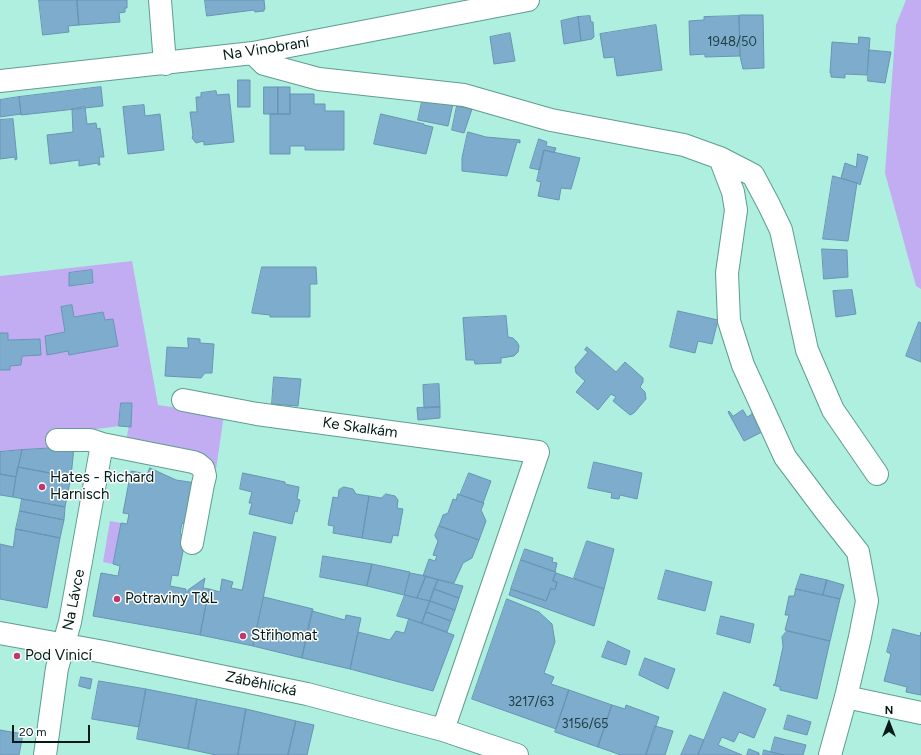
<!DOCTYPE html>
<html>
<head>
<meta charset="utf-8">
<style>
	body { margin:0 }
	#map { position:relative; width:921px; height:755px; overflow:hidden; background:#aeefe0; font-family:Figtree,sans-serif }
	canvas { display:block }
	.north { position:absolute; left:869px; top:703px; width:40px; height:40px; -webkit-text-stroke:3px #fff; paint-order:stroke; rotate:0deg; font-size:11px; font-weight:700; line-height:16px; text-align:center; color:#021b17 }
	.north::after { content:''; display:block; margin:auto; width:14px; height:18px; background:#021b17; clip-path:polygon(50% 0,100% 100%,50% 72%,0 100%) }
	.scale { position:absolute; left:12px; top:725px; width:78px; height:18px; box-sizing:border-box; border:2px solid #021b17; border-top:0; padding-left:5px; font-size:12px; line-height:14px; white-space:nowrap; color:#021b17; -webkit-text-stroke:3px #fff; paint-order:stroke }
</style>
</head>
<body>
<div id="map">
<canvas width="921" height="755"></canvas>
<div class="north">N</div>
<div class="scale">20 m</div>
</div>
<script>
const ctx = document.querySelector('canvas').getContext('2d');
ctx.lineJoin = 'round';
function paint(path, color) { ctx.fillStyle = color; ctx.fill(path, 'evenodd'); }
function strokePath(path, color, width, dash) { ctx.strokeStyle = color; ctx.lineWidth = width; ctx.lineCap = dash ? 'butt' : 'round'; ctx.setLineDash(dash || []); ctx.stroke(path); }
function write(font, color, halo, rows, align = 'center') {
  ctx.font = font + ' Figtree,sans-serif'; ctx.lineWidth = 3; ctx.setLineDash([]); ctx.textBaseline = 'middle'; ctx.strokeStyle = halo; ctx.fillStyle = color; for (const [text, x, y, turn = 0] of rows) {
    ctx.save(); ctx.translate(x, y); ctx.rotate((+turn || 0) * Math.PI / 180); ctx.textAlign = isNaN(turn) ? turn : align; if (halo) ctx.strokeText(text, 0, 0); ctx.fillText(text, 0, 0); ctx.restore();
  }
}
paint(new Path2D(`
	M906 0H921V289L916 286 885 173 896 25Z
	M132 261 158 405 224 415 216 469 208 460 126 444 132 403H121L119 426 90 430 57 448 0 452V370H10V366L21 365 22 356 41 354 40 339 8 340V333H0V276ZM92 270 93 284 70 286 69 273ZM72 305 74 317 103 312 105 320 113 319 117 346 69 355 68 351 47 355 45 336 65 332 61 307Z
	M110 521 121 523 113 564 103 562Z`), '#c2acf2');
const building = new Path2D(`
	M39 0H77L79 25 68 26 69 32 43 35Z
	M77 0H127V8H125V12L119 13 120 22 79 25Z
	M205 0H264L265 9H264V11L255 12 254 10 207 16Z
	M740 15H763L764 68 743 69 740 56 739 16Z
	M590 16 591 22H593L594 37 592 39 581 41 578 17Z
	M739 16 740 56 705 57V54L690 55 689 21 704 20V17Z
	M578 17 581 41 564 44 561 21Z
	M656 25 662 70 617 76 614 57 604 58 600 34Z
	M510 33 515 61 494 64 490 37Z
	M859 37 870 38 867 75 845 74V78L831 77V73H830L832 42 858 44Z
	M869 50 891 52 885 83 868 81Z
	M238 80H250V107H238Z
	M101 87 103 106 21 115 19 97Z
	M264 87H278V114H264Z
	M278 87H290V114H278Z
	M216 91 217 95 229 94 234 142 204 145V141L196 143 192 138 193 135 190 112H197L196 97H201V93Z
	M290 94H314V104H325V111H344V150H305V146H290V154H270V114H290Z
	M19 97 21 114 0 117V100Z
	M423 97 453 104 448 126 418 120Z
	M144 105 145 116 160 114 164 150 128 154 123 107Z
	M457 106 472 109 464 133 452 130Z
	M85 107 87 124 96 123 97 129 100 128 104 157H99L100 165H98V163L79 166V160L50 164 47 135 73 132 72 109Z
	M381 114 424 124V125L433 127 426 154 374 144Z
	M13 119 17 159 15 160V157L0 159V120Z
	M468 132 486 137 520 140V143L517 142 507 176 462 171V158Z
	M539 139 547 142 546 146 556 148 554 153 544 150 540 170 530 168Z
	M544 150 580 158 571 189 561 188 559 200 538 196 541 182 537 181Z
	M858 154 868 157 860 185 857 183 841 178 845 163 856 167Z
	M833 176 857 183 848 241 823 239Z
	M822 249 847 250 848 277 824 279Z
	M262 267H316L317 284H310V317H270V315L252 313Z
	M92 270 93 283 69 286V273Z
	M852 290 856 314 836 317 833 291Z
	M72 305 74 317 103 312 105 320 113 319 118 346 69 355 68 351 47 355 45 336 65 332 61 307Z
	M678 311 718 320 712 344 698 341 695 353 670 347Z
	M506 316 508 337 513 338 517 342 519 346 518 352 514 356 501 358V363L475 364 474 360H466L463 318Z
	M919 322 921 323V362L906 356Z
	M0 333H8V340L40 339 41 355 22 356 21 365 10 366V370H0Z
	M188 338 200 339V343L214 344 212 373H205L201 378 165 376 167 347 188 348Z
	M587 347 616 372 625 362 643 378V382L640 387 645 392 646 399 634 413 630 415 613 401 616 397 611 394 598 410 576 392 585 381 576 373 575 367 588 352 585 350Z
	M274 377 301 379 298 406 272 404Z
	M439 384 440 407 424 408 423 385Z
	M121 403H132L131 427 119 426Z
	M440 407V418L418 420 417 408Z
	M743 410 747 417 751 415 752 413 762 432 744 441 728 412 729 411 733 416Z
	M74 447 71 477 18 467 22 450Z
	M22 450 16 477 0 474V452Z
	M594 462 642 473 637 499 620 495 619 499 611 498 612 493 588 488Z
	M18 467 71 477 65 507 13 497Z
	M150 468 176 480 196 483 188 525 182 523 180 534 186 536 178 576 172 575 170 586 186 589V592H188V590L205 578 203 588 209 589 200 635 93 616 101 573 118 576 120 566 113 564 121 523 127 524 129 514 123 513 131 471 147 474Z
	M243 473 285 482V484L299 487 297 499 300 500 297 512 295 511 292 524 249 514 252 503H249L252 492 240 489Z
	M469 473 491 481 483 503 460 495Z
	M0 474 16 477 13 497 0 495Z
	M344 487 353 489 356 494 369 496 362 538 333 533 334 526 328 525 333 497 338 498 339 490Z
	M386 494 395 496 398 500 397 508 403 509 398 536 393 535 391 543 362 538 369 496 381 498Z
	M458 494 484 503 481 510 486 521 479 540 439 526 443 515 448 513 453 499 456 500Z
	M22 499 65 507 64 520 20 511Z
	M20 511 64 520 60 538 16 529Z
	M439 526 479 540 472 558 463 563 454 583 423 576 429 559 435 561 437 556 433 555 438 541 435 536Z
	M16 529 60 538 47 608 0 599V544L13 547Z
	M254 532 276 537 253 646 200 635 209 589 220 592 222 579 233 582 231 588 242 590Z
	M587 541 614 549 604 589 574 578Z
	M525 549 553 558 552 562 557 563 555 572 521 560Z
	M323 556 372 564 367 586 320 577Z
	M521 560 556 572 553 581 557 582 555 590 551 588 546 601 511 589Z
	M372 564 410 572 404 595 367 586Z
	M666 570 712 582 705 611 658 599Z
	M410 573 426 576 417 598 405 595Z
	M556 573 604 589 594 626 509 595 511 589 546 601 551 588 555 590 557 582 553 581Z
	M801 574 827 580 823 595 796 589Z
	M426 576 438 580 430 601 417 598Z
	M438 580 463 586 459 598 434 589Z
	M827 580 844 585 840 599 823 595Z
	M434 589 459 598 455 610 430 601Z
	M796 589 840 599 830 641 785 630 789 615H785L789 596H794Z
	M405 595 430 601 422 623 409 619 397 616Z
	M264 597 313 609 302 658 253 646Z
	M507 599 539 612 552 624 555 642 544 673 554 677 551 684 569 690 556 729 472 699Z
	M430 601 455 610 451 621 426 612Z
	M312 611 345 620 346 615 361 618 350 669 302 658Z
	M426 612 451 621 447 632 422 623Z
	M721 616 754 624 750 643 717 634Z
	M409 619 454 635 433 691 350 669 358 632 390 640 396 631 404 633Z
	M893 629 920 636 921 632V695L906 692 907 687 884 681 891 654 887 652Z
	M787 631 830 641 817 699 780 690V687L773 685 775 684 783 647 782 637Z
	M608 641 630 651 626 665 602 657Z
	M645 658 675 669 668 689 639 675Z
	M81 677 92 679 90 689 79 686Z
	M99 681 146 689 139 727 92 719Z
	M146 689 197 699 188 749 137 739Z
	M569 690 612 705 598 747 555 732Z
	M724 692 766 709 754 738 739 732 734 742 722 737 718 745 742 755H698Z
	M197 699 246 709 238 755H216L188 749Z
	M612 705 625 709 626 705 659 717 646 755H621L598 747Z
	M246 709 296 721 288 755H238Z
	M788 715 811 722 807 735 784 729Z
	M296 721 314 725 307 755H288Z
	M655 726 673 731 665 755H646Z
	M0 730 23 734 19 755H0Z
	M690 735 704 740 698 755H681Z
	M775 737 806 745 803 755H784L771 752Z
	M749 749 759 753V755H747Z
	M764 750 771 752 784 755H763Z`);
paint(building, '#7daccc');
strokePath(building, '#6795b4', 1);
const minor = new Path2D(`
	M160 0 165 64
	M253 53 264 64 319 79 464 95 551 120 684 145 720 158 733 192 736 210 727 273 729 321 743 365 785 457 824 509 858 552 867 601 860 637 846 697 830 755
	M0 81 253 53 528 0
	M720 158 753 175 769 205 781 230 807 350 833 410 877 474
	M183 400 257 414 538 452 443 730
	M102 444 193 462 198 464 203 468 205 476 203 484 192 543
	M0 633 104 652 307 694 443 730 517 755
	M846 697 921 713
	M45 755 57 668 70 622 102 444 90 440H57`);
strokePath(minor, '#5e9d8f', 24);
strokePath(minor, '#fff', 22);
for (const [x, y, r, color] of [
	[42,487,4,"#c03671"],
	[117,599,4,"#c03671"],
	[243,636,4,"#c03671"],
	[17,656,4,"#c03671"]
]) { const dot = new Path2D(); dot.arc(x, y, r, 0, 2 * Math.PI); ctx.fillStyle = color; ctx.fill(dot); strokePath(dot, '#fff', 1.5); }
write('13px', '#213f44', null, [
	["1948/50",732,42],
	["3217/63",531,702],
	["3156/65",585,724]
]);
write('15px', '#021b17', '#fff', [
	["Na Vinobraní",266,49,-9],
	["Ke Skalkám",360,428,8],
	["Na Lávce",74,600,-79],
	["Záběhlická",261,684,12]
]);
write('15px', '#021b17', '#fff', [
	["Hates - Richard",50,478],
	["Harnisch",50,495],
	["Potraviny T&L",125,599],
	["Střihomat",251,636],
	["Pod Vinicí",25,656]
], 'left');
</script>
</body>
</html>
